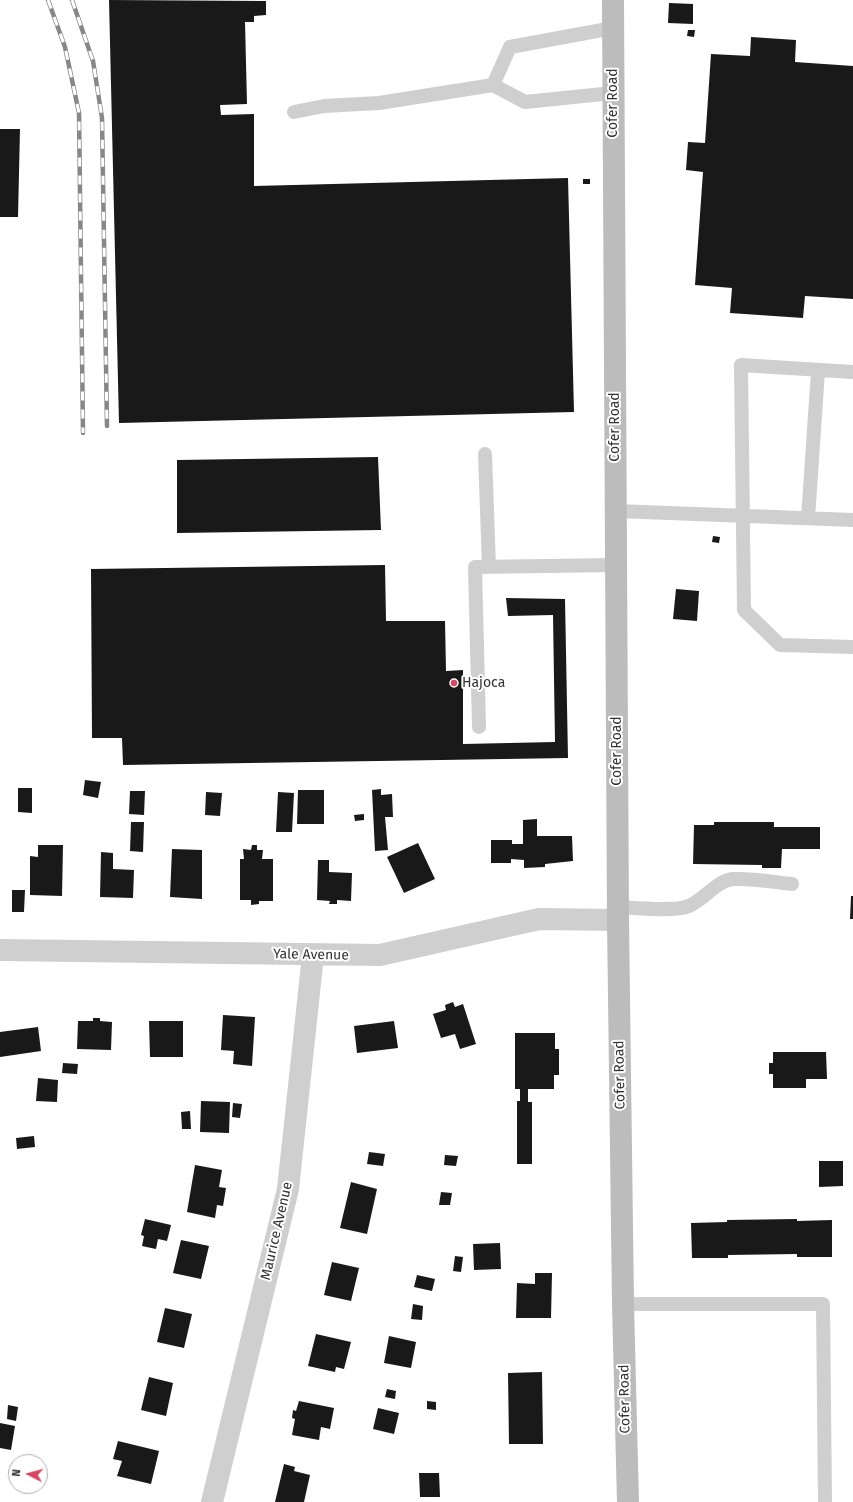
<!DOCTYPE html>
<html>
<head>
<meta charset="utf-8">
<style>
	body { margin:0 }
	#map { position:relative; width:853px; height:1502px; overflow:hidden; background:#fff; font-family:"Fira Sans",sans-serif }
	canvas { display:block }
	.north { position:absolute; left:8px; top:1454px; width:40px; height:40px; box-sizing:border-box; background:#fff; border:1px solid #adadad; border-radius:50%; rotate:276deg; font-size:11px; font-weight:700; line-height:16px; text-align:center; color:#323232 }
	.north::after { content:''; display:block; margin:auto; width:14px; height:18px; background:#d64763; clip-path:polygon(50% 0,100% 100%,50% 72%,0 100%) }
</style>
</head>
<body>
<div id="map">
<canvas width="853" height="1502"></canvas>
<div class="north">N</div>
</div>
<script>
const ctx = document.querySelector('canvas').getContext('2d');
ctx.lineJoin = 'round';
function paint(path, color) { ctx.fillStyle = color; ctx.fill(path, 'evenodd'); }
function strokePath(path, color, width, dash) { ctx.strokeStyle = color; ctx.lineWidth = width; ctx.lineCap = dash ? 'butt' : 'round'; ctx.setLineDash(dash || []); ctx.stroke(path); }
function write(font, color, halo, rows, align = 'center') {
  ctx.font = font + ' "Fira Sans",sans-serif'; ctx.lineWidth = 4; ctx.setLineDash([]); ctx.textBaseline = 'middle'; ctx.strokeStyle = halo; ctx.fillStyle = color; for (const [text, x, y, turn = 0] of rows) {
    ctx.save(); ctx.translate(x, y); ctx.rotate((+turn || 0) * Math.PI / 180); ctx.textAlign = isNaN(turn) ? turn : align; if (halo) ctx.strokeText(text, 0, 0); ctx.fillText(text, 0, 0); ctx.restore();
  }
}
paint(new Path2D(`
	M109 0 266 1V15L254 16V22H245L247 104 220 105 221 115 254 114V186L568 178 574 412 119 423Z
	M669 3 693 4V24L668 23Z
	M688 30H695L694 37 687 36Z
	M751 37 796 40 795 62 853 66V299L805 296 803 318 730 313 732 288 695 285 703 172 686 170 688 142 705 143 711 54 750 56Z
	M0 129H20L18 217H0Z
	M583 179H590V184H583Z
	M378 457 381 530 177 533V460Z
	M713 536 720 537 719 543 712 542Z
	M385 565 386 621H445L446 671 463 670V744L555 742 553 615 508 616 506 598 565 599 568 758 123 765 122 738H92L91 569Z
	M676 589 699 591 697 621 673 619Z
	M85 780 101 782 98 798 83 795Z
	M18 788H32V813L18 812Z
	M381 789V795L392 794 393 817H385L388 850 375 851 372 790Z
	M298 790H324V824H297Z
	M130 791H145L144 815 129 814Z
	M206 792 222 793 220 816 205 815Z
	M278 792 294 793 292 832H276Z
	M364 814V820L355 821 354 815Z
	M537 819V836H572L573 861 545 864V867L524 868V860L511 859V863H491V840H512V844H523V820Z
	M131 822H144L143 852 130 851Z
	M714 822H774V827H820V849H782L781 868H762V865L693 864 694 825H714Z
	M418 843 435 879 404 893 387 857Z
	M38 845H63L62 896 30 895V856L38 857Z
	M252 845H257V850H263L262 859H273V901H259V904L251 905V900H240V859H244L243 849 251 850Z
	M172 849 202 850V899L170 897Z
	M101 852 113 853V869L134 870 133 898 100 897Z
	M318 860H329V872L352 873 351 901 337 900V904H329L330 901 317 900Z
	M12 890H25L24 912H12Z
	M851 896H853V919H850Z
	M453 1002 455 1007 463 1004 476 1044 460 1049 455 1034 441 1038 433 1014 446 1010 445 1005Z
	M223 1015 255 1017 252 1066 233 1064 234 1051 221 1050Z
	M93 1018H100V1021L112 1022 111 1050 77 1049 78 1021H93Z
	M149 1021H183V1057H150Z
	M394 1021 398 1048 357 1053 354 1026Z
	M38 1027 41 1051 0 1057V1032Z
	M515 1033H555V1049H559V1075H554V1089H528V1102H532V1164H517V1101H520V1089H515Z
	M773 1052H826L827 1079H806V1088H773V1074H769V1063H773Z
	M63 1063 78 1064 77 1074 62 1073Z
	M38 1078 58 1080 57 1102 36 1101Z
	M201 1101 230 1102 229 1133 200 1132Z
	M233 1103 242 1104 240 1118 232 1117Z
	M190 1111 191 1129H182L181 1112Z
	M34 1136 35 1147 17 1149 16 1138Z
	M369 1152 385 1154 383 1166 367 1164Z
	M445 1155 458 1156 456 1166 444 1165Z
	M819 1161H843V1186L819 1187Z
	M195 1165 222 1170 219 1187 226 1188 223 1206 217 1205 215 1218 187 1212Z
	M351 1182 377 1189 367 1234 340 1228Z
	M441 1192 452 1193 450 1205H439Z
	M145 1219 171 1225 167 1241 158 1239 156 1249 142 1246 144 1236 141 1235Z
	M797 1219V1221L832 1220V1257H797V1254L728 1255V1258H692L691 1223 727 1222V1220Z
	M181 1240 209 1246 201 1279 173 1273Z
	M500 1243 501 1269 474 1270 473 1244Z
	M455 1256 463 1257 461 1272 453 1271Z
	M332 1262 359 1268 351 1301 324 1295Z
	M535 1273H552L551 1318H516L517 1283 535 1284Z
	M417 1275 435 1279 432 1291 414 1287Z
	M413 1304 423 1306 422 1320 411 1319Z
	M165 1308 192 1314 184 1348 157 1342Z
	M316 1334 351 1342 344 1369 336 1367 335 1372 308 1366Z
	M389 1336 416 1342 411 1368 384 1363Z
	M542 1372 543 1444H509L508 1373Z
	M149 1377 173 1383 166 1416 141 1410Z
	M387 1389 396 1391 395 1399 385 1397Z
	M299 1401 334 1408 330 1429 321 1427 319 1440 292 1435 295 1419 292 1418 293 1410 296 1411Z
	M427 1401 436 1402V1410L427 1409Z
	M8 1405 18 1407 16 1421 7 1419Z
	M378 1408 399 1413 394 1434 373 1429Z
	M0 1423 15 1426 11 1450 0 1448Z
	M118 1441 159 1451 151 1484 117 1476 122 1461 113 1459Z
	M284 1464 295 1467 294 1471 310 1475 304 1502H275Z
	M419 1473H439L440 1497H420Z`), '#191919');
strokePath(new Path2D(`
	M493 85 525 102 613 93
	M294 112 324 106 379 103 493 85 510 47 613 28
	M853 372 741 365 744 610 780 645 853 647
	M485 454 489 567
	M616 511 853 520
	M808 518 818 371
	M479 727 475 567 616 565
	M618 907C635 908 675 912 689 906 705 899 716 881 733 879 752 878 773 882 792 884
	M623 1304H823L825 1502`), '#cfcfcf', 14);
strokePath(new Path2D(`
	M0 950 380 955 539 919 618 920
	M212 1502 288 1189 313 955`), '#cfcfcf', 22);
strokePath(new Path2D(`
	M613 0 618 920 623 1304 628 1502`), '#bcbcbc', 22);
const rail = new Path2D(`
	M48 0 65 47 79 113 83 433
	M72 0 93 61 102 118 107 426`);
strokePath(rail, '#878787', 4.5);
strokePath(rail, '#fff', 3, [9]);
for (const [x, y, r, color] of [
	[454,683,4,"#d64763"]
]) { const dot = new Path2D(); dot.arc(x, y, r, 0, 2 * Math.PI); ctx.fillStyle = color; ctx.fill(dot); strokePath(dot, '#fff', 1.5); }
write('14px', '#323232', '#fff', [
	["Cofer Road",613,103,-90],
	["Cofer Road",615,427,-90],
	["Cofer Road",617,751,-90],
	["Yale Avenue",311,955,1],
	["Cofer Road",620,1075,-91],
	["Maurice Avenue",277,1231,-77],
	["Cofer Road",625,1399,-91]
]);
write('14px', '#323232', '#fff', [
	["Hajoca",462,683]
], 'left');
</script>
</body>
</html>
